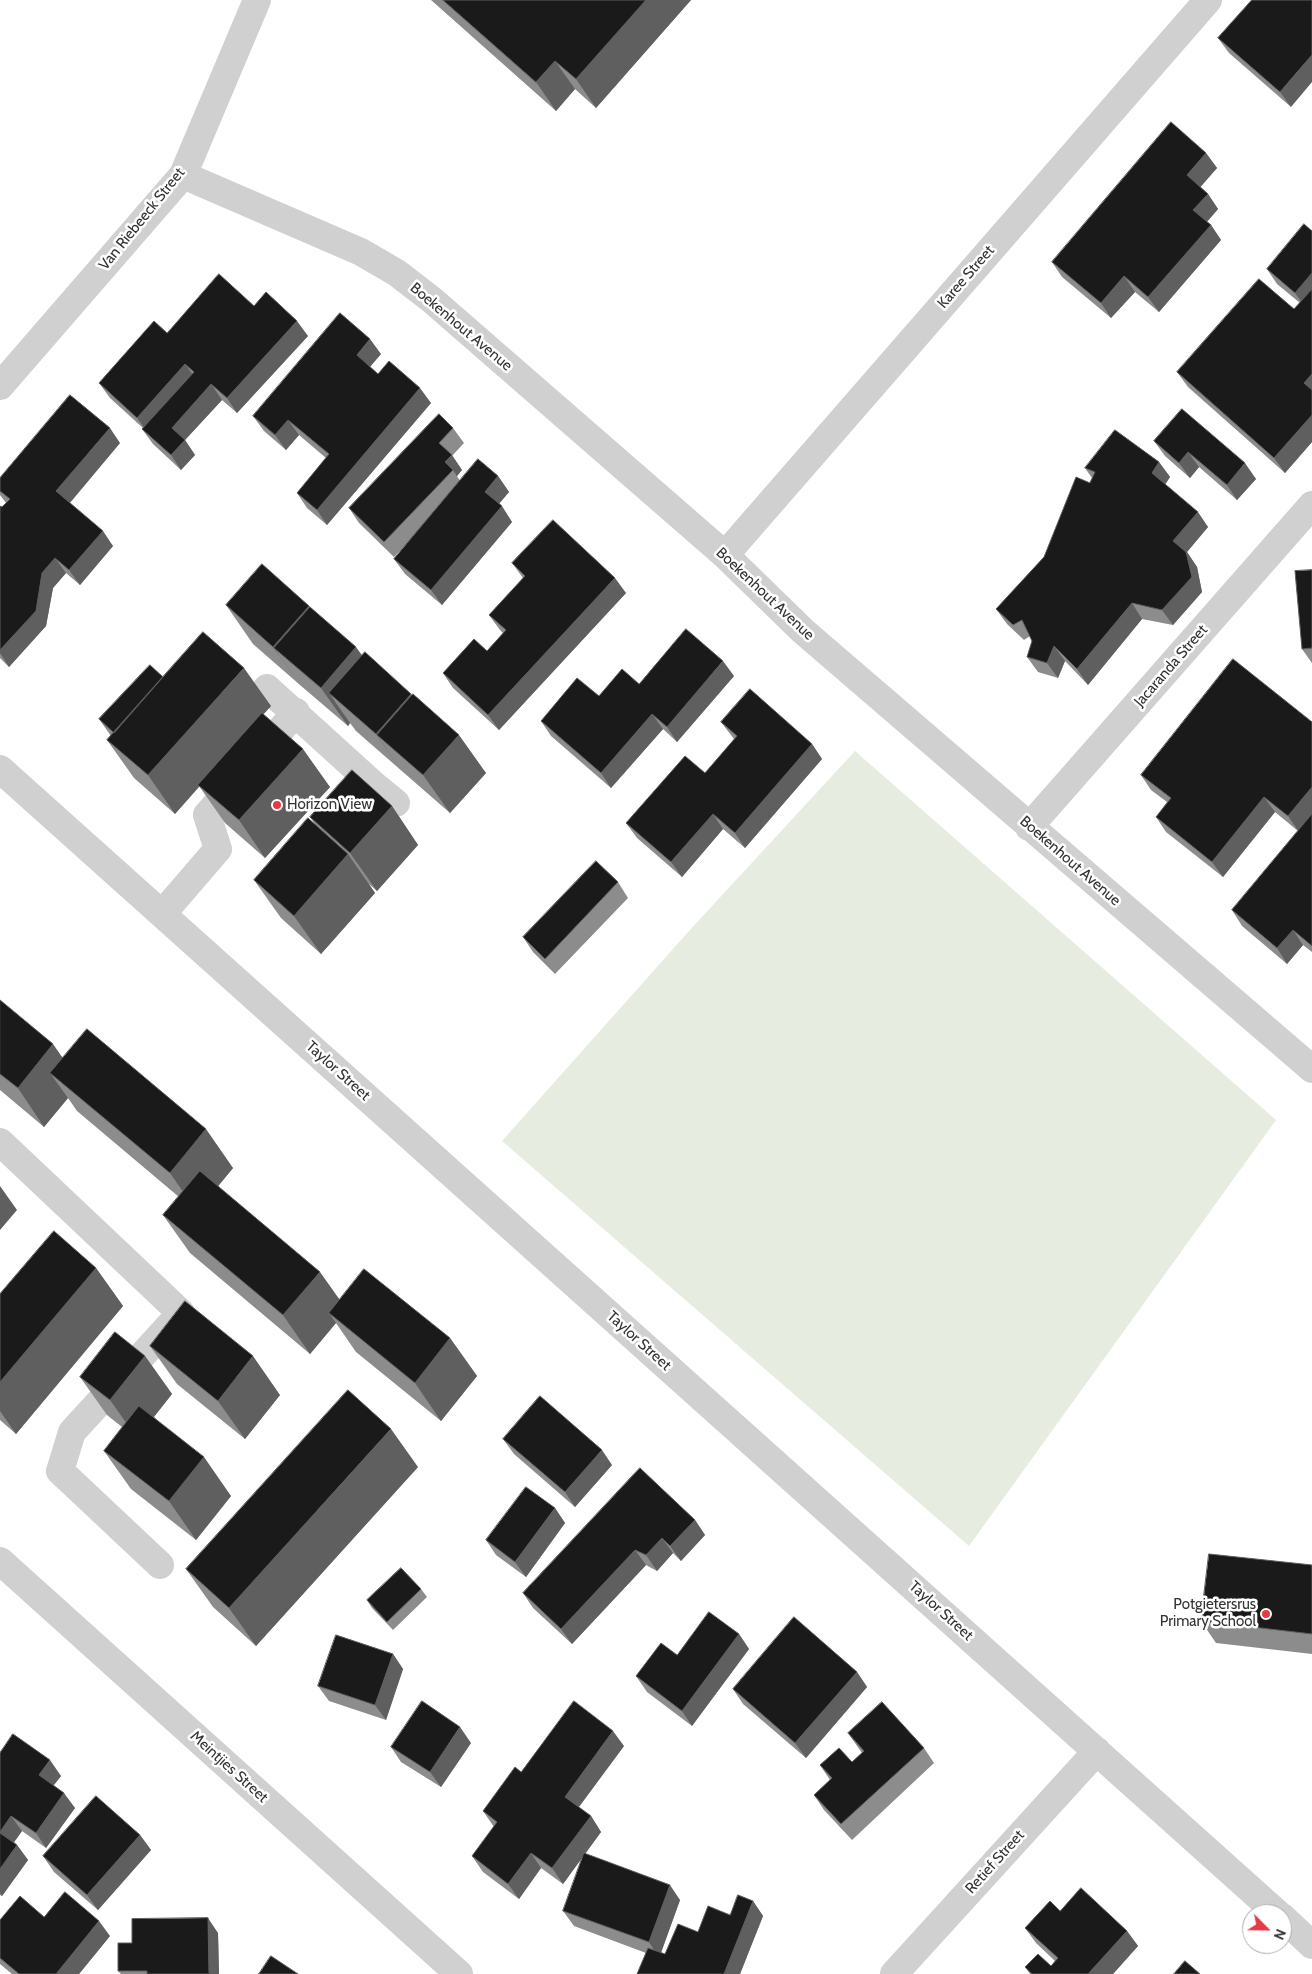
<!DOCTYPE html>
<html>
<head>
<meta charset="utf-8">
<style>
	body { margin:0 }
	#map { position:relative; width:1312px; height:1974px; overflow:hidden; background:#fff; font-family:Cabin,sans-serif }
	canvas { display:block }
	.north { position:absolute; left:1242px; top:1904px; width:50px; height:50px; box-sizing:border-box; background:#fff; border:1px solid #adadad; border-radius:50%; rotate:113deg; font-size:14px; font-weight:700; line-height:20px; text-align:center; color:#333 }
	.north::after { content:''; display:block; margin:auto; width:18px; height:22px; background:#e63946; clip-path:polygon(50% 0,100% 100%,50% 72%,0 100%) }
</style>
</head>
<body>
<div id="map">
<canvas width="1312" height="1974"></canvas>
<div class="north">N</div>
</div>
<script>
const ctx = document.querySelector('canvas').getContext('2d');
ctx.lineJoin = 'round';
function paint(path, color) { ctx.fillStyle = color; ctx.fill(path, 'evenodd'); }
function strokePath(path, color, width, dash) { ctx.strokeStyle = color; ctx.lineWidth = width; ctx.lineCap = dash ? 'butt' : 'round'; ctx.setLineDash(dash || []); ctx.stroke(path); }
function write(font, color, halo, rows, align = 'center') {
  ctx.font = font + ' Cabin,sans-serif'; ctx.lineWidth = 5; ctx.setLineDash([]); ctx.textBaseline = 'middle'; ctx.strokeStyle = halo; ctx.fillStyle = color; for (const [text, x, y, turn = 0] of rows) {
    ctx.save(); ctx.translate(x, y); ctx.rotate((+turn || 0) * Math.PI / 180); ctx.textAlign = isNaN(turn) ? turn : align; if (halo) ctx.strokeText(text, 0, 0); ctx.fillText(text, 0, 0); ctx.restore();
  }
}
paint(new Path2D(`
	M855 751 1276 1120 969 1546 502 1141 689 931Z`), '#e6ecdf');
strokePath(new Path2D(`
	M183 175 361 252 397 273 432 300 725 555 803 631 1312 1069
	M0 386 183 175 257 0
	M725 555 1208 0
	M267 688 374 785
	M0 769 1278 1914
	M346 817 374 785 396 803
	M1029 827 1312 505
	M162 914 218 849 207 815 296 712
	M0 1142 181 1313 72 1432 60 1471 160 1565
	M0 1561 459 1974
	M1282 1917 1312 1945
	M894 1974 1097 1751`), '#d0d0d0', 28);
paint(new Path2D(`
	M431 0H691L596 108 575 89 556 111Z
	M1252 0 1291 107 1229 53 1218 38Z
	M1206 153 1217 168 1200 187 1208 194 1218 209 1207 222 1211 225 1221 240 1159 312 1135 292 1111 318 1062 277 1052 262Z
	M1312 231V442L1285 473 1188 387 1177 372 1294 309 1300 303 1277 284 1267 269Z
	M254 306 308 336 237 413 222 400 185 440 195 455 181 470 153 444 142 429 143 428 110 398 99 383 167 333Z
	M381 354 370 367 378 374 431 403 327 525 307 508 297 493 326 458 299 435 286 450 264 431 253 416Z
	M1182 409 1256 479 1237 500 1199 467 1190 478 1165 456 1154 441Z
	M453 428 464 443 452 456 462 470 457 476 460 481 498 476 509 492 499 504 512 522 442 605 405 574 394 559 410 540 394 557 359 523 349 508Z
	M120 443 70 503 113 546 80 585 66 573 53 588 46 626 9 667 0 658V506L2 507 6 503 0 495V478Z
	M1159 462 1170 477 1165 484 1208 527 1187 552 1197 567 1202 592 1173 625 1142 619 1088 685 1065 661 1058 678 1038 672 1027 657 1032 641 1030 636 1024 640 1007 624 996 609 1044 557 1092 478 1085 468Z
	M512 563 626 593 499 730 453 688 443 673 487 651 503 633 500 630 489 615 523 578Z
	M1312 570V663L1302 649Z
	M226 605 309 606 362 655 411 694 486 773 450 813 356 731 350 723 348 726 300 685 253 644Z
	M734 676 677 742 663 729 611 788 551 736 541 721 599 696 639 684Z
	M163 677 271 706 263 714 330 787 265 858 225 823 199 786 175 814 134 778 107 740 111 736 99 719Z
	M721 722 812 744 822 759 745 848 723 829 682 877 637 838 626 823 705 773 734 739Z
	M1312 722V952L1303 945 1287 964 1242 926 1232 910 1298 831 1275 812 1223 877 1166 832 1156 817 1167 802 1151 790 1141 775Z
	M392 806 418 845 377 891 369 884 375 893 321 954 281 918 254 880 315 824 310 817Z
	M618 882 628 898 555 974 533 952 523 937Z
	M0 1000 63 1058 233 1168 218 1186 340 1300 450 1338 477 1376 441 1421 356 1352 336 1323 310 1354 190 1253 163 1215 179 1197 77 1111 68 1098 44 1127 0 1090Z
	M96 1268 123 1306 16 1434 0 1420V1294Z
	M150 1346 280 1395 245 1439 177 1384Z
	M145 1356 172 1394 154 1417 231 1496 196 1540 131 1489 104 1451 122 1427 107 1415 80 1377Z
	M503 1439 612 1465 575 1507 514 1454Z
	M418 1467 256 1646 213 1607 186 1569Z
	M555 1508 565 1523 526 1577 496 1555 486 1540Z
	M695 1520 705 1535 681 1561 673 1553 657 1571 646 1565 572 1644 533 1608 523 1593Z
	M1312 1565V1654L1216 1643 1201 1621Z
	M421 1589 427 1597 393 1630 372 1608 367 1600Z
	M739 1634 749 1649 692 1726 647 1692 636 1676 677 1655Z
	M393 1654 403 1669 386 1720 329 1701 318 1686Z
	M857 1672 867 1687 806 1758 743 1704 733 1689Z
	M848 1733 924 1748 934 1763 852 1840 824 1810 814 1795 830 1780 820 1765 852 1762 862 1753Z
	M471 1743 441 1787 401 1762 391 1747Z
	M624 1746 579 1807 591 1816 601 1832 585 1854 680 1900 661 1953 665 1954 698 1932 730 1915 753 1901 763 1916 740 1974H637L646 1953 574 1926 563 1911 584 1855 563 1884 541 1868 519 1899 483 1872 472 1856 494 1827 483 1811 521 1772Z
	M0 1753 61 1776 53 1786 75 1808 46 1848 22 1831 14 1842 17 1845 28 1860 2 1896 0 1895Z
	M140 1835 151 1850 98 1910 54 1872 43 1856Z
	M1060 1911 1127 1931 1138 1946 1113 1974H1030L1025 1967 1051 1966 1055 1961 1036 1943 1025 1928Z
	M44 1917 110 1936 79 1974H12L0 1964V1920Z
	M218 1933 219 1974H121L118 1971 132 1943Z`), '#8c8c8c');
paint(new Path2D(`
	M646 0H691L596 108 576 79Z
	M1312 55V82L1291 107 1280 92Z
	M555 61 575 89 556 111 536 82Z
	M1206 153 1217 168 1197 191 1187 175Z
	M1208 194 1218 209 1204 225 1193 210Z
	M1211 225 1221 240 1159 312 1148 297Z
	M1312 273V301L1306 308 1295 293Z
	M1124 276 1135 292 1111 318 1101 303Z
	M297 321 308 336 237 413 227 398Z
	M370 339 381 354 367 370 357 355Z
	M185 364 196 379 148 433 137 418Z
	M1312 374V394L1304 383Z
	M211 384 222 400 185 440 195 455 181 470 171 455 172 428Z
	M420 388 431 403 327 525 317 510Z
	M1312 415V442L1285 473 1274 458Z
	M288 420 299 435 286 450 275 435Z
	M110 428 120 443 67 506 56 491Z
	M1188 452 1199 467 1190 478 1179 463Z
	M452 455 462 470 457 476 453 470 445 462Z
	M1159 462 1170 477 1163 488 1152 473Z
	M1245 463 1256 479 1237 500 1227 485Z
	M498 476 509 492 496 507 485 492Z
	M502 506 512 522 442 605 431 590Z
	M1198 512 1208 527 1187 552 1197 567 1202 592 1173 625 1162 610 1173 541Z
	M103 531 113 546 80 585 69 570Z
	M55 558 66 573 53 588 46 626 9 667 0 653V650L42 573Z
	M615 578 626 593 499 730 488 715Z
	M1132 603 1142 619 1088 685 1077 669Z
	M309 606 336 644 274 648 300 685 273 647Z
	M1054 646 1065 661 1058 678 1047 663Z
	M356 647 383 685 329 693 350 723 348 726 321 688Z
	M723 661 734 676 677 742 667 727Z
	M244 668 271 706 175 814 148 775Z
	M411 694 438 732 377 735 402 772 376 734Z
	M652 714 663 729 611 788 601 773Z
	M459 735 486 773 450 813 423 775Z
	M812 744 822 759 745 848 735 833Z
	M303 749 330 787 265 858 239 820Z
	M1312 787V815L1299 832 1288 816Z
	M1264 797 1275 812 1223 877 1212 862Z
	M392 806 418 845 377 891 350 853Z
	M713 814 723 829 682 877 671 862Z
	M348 854 375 893 321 954 294 916Z
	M1293 930 1303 945 1287 964 1277 948Z
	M53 1044 80 1083 50 1073 68 1098 44 1127 18 1088Z
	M206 1129 233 1168 197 1212 170 1173Z
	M0 1186 17 1210 0 1230Z
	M96 1268 123 1306 16 1434 0 1411V1382Z
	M320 1272 347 1310 329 1313 336 1323 310 1354 283 1315Z
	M450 1338 477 1376 441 1421 415 1383Z
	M145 1356 172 1394 137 1438 110 1400Z
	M253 1356 280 1395 245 1439 218 1401Z
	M391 1429 418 1467 256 1646 229 1608Z
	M602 1450 612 1465 575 1507 565 1492Z
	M204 1457 231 1496 196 1540 169 1501Z
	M555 1508 565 1523 526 1577 515 1562Z
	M695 1520 705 1535 681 1561 670 1546Z
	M662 1538 673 1553 657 1571 646 1555Z
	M635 1550 646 1565 572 1644 561 1629Z
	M739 1634 749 1649 692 1726 682 1711Z
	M393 1654 403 1669 386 1720 375 1705Z
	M857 1672 867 1687 806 1758 795 1743Z
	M460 1727 471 1743 441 1787 430 1772Z
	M613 1731 624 1746 575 1812 565 1797Z
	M50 1760 61 1776 50 1790 39 1775Z
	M64 1793 75 1808 46 1848 36 1833Z
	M11 1816 22 1831 10 1848 0 1833V1832Z
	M591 1816 601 1832 563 1884 552 1868Z
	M140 1835 151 1850 98 1910 87 1895Z
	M17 1845 28 1860 2 1896 0 1893V1869Z
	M531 1853 541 1868 519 1899 508 1884Z
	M670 1885 680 1900 659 1958 649 1942Z
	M753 1901 763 1916 740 1974H724Z
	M208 1918 218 1933 219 1974H209Z
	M99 1921 110 1936 79 1974H56Z
	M1127 1931 1138 1946 1113 1974H1088Z`), '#5f5f5f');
const building = new Path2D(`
	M443 0H646L576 79 555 61 536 82Z
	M1252 0H1312V55L1280 92 1218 38Z
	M1171 122 1206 153 1187 175 1208 194 1193 210 1211 225 1148 297 1124 276 1101 303 1052 262Z
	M1304 224 1312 231V273L1295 293 1267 269Z
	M219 274 254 306 266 292 297 321 227 398 211 384 172 428 185 440 171 455 142 429 194 372 185 364 137 418 99 383 154 321 167 333Z
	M1259 279 1294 309 1312 289V374L1304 383 1312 390V415L1274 458 1177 372Z
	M340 313 370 339 357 355 378 374 389 361 420 388 317 510 297 493 329 454 288 420 275 435 253 416Z
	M70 395 110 428 56 491 103 531 69 570 55 558 42 573 36 611 0 650V506L2 507 10 499 0 491V478Z
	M1182 409 1245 463 1227 485 1188 452 1179 463 1154 441Z
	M439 414 453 428 439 443 452 455 445 462 453 470 384 542 349 508Z
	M1115 430 1159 462 1152 473 1198 512 1173 541 1186 552 1192 577 1162 610 1132 603 1077 669 1054 646 1047 663 1027 657 1032 641 1022 620 1013 625 996 609 1044 557 1076 477 1090 483 1095 472 1085 468Z
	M478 459 498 476 485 492 502 506 431 590 394 559Z
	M553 520 615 578 488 715 443 673 474 639 487 651 506 630 489 615 525 576 512 563Z
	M262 564 309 606 273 647 226 605Z
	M1312 570V648L1302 649 1295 571Z
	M310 607 356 647 321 688 274 648Z
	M686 629 723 661 667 727 652 714 601 773 541 721 577 678 599 696 622 669 639 684Z
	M203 632 244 668 148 775 107 740Z
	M365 652 411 694 376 734 329 693Z
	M1233 659 1312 722V787L1288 816 1264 797 1212 862 1156 817 1171 798 1141 775Z
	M150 665 163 677 114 733 99 719Z
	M750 689 812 744 735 833 713 814 671 862 626 823 685 756 705 773 737 736 721 722Z
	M413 694 459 735 423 775 377 735Z
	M262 713 303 749 239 820 198 785Z
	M352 770 392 806 350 853 310 817Z
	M1312 814V946L1293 930 1277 948 1232 910Z
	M308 818 348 854 294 916 254 880Z
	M596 861 618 882 545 959 523 937Z
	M0 1000 53 1044 18 1088 0 1074Z
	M87 1029 206 1129 170 1173 50 1073Z
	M200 1171 320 1272 283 1315 163 1215Z
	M54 1231 96 1268 0 1382V1294Z
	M364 1269 450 1338 415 1383 329 1313Z
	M185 1301 253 1356 218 1401 150 1346Z
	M115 1332 145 1356 110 1400 80 1377Z
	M348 1390 391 1429 229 1608 186 1569Z
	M540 1396 602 1450 565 1492 503 1439Z
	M139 1406 204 1457 169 1501 104 1451Z
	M640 1468 695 1520 670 1546 662 1538 646 1555 635 1550 561 1629 523 1593Z
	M526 1487 555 1508 515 1562 486 1540Z
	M1209 1554 1312 1565V1634L1201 1621Z
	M401 1568 421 1589 387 1622 367 1600Z
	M709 1612 739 1634 682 1711 636 1676 661 1643 677 1655Z
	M794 1617 857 1672 795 1743 733 1689Z
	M336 1635 393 1654 375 1705 318 1686Z
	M422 1701 460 1727 430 1772 391 1747Z
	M574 1701 613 1731 565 1797 591 1816 552 1868 531 1853 508 1884 472 1856 497 1822 483 1811 515 1767 521 1772Z
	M882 1702 924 1748 841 1824 814 1795 832 1778 820 1765 839 1748 852 1762 864 1751 848 1733Z
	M13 1734 50 1760 39 1775 64 1793 36 1833 11 1816 0 1832V1753Z
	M96 1796 140 1835 87 1895 43 1856Z
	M0 1833 17 1845 0 1869Z
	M584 1853 670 1885 649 1942 563 1911Z
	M1081 1888 1127 1931 1088 1974H1032L1025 1967 1038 1954 1051 1966 1058 1958 1025 1928 1050 1901 1060 1911Z
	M65 1892 99 1921 56 1974H19L0 1958V1920L20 1896 44 1917Z
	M738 1895 753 1901 724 1974H637L648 1948 665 1954 678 1924 698 1932 708 1906 730 1915Z
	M208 1918 209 1974H147V1971H118V1943H132V1919Z
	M271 1956 298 1974H259Z
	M1185 1961 1200 1974H1174Z`);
paint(building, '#1a1a1a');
strokePath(building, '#5f5f5f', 1);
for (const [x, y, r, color] of [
	[277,805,5,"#e63946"],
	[1266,1614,5,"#e63946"]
]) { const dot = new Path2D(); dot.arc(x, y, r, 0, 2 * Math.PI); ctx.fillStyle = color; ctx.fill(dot); strokePath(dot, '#fff', 2); }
write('15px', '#333', '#fff', [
	["Van Riebeeck Street",142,219,-51],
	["Karee Street",966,277,-49],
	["Boekenhout Avenue",461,327,40],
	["Boekenhout Avenue",765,594,43],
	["Jacaranda Street",1171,666,-49],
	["Boekenhout Avenue",1070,861,41],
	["Taylor Street",338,1071,42],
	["Taylor Street",639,1341,42],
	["Taylor Street",941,1611,42],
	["Meintjies Street",229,1767,42],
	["Retief Street",995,1862,-48]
]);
write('15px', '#333', '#fff', [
	["Horizon View",287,805],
	["Potgietersrus",1256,1605,"right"],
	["Primary School",1256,1622,"right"]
], 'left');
</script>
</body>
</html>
